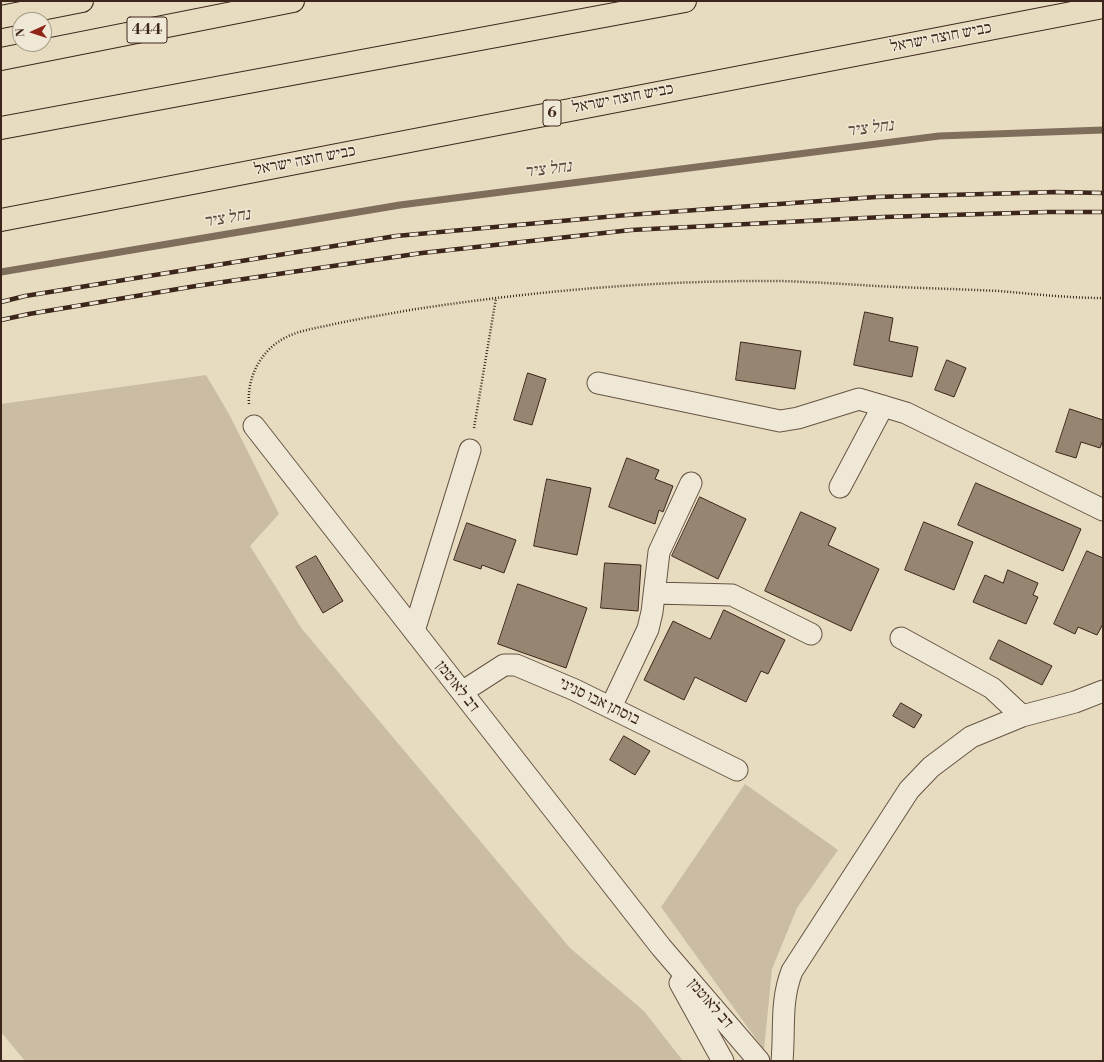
<!DOCTYPE html>
<html>
<head>
<meta charset="utf-8">
<style>
	body { margin:0 }
	#map { position:relative; width:1104px; height:1062px; overflow:hidden; background:#e8dcc0; font-family:"Libre Bodoni",serif }
	canvas { display:block }
	.frame { position:absolute; inset:0; border:2px solid #3c261b; pointer-events:none }
	.north { position:absolute; left:12px; top:12px; width:40px; height:40px; box-sizing:border-box; background:#f0e8d6; border:1px solid #a89a8b; border-radius:50%; rotate:267deg; font-size:11px; font-weight:700; line-height:16px; text-align:center; color:#3c261b }
	.north::after { content:''; display:block; margin:auto; width:14px; height:18px; background:#8f2418; clip-path:polygon(50% 0,100% 100%,50% 72%,0 100%) }
</style>
</head>
<body>
<div id="map">
<canvas width="1104" height="1062"></canvas>
<div class="frame"></div>
<div class="north">N</div>
</div>
<script>
const ctx = document.querySelector('canvas').getContext('2d');
ctx.lineJoin = 'round';
function paint(path, color) { ctx.fillStyle = color; ctx.fill(path, 'evenodd'); }
function strokePath(path, color, width, dash) { ctx.strokeStyle = color; ctx.lineWidth = width; ctx.lineCap = dash ? 'butt' : 'round'; ctx.setLineDash(dash || []); ctx.stroke(path); }
function write(font, color, halo, rows, align = 'center') {
  ctx.font = font + ' "Libre Bodoni","Frank Ruhl Libre",serif'; ctx.lineWidth = 3; ctx.setLineDash([]); ctx.textBaseline = 'middle'; ctx.strokeStyle = halo; ctx.fillStyle = color; for (const [text, x, y, turn = 0] of rows) {
    ctx.save(); ctx.translate(x, y); ctx.rotate((+turn || 0) * Math.PI / 180); ctx.textAlign = isNaN(turn) ? turn : align; if (halo) ctx.strokeText(text, 0, 0); ctx.fillText(text, 0, 0); ctx.restore();
  }
}
paint(new Path2D(`
	M206 375 229 414 279 514 250 546 302 629 570 948 644 1011 683 1061H25L1 1032V404Z
	M745 784 838 850 797 908 772 969 764 1050 661 907Z`), '#cbbda4');
strokePath(new Path2D(`
	M1 272 400 205 939 136 1103 130`), '#806e5c', 7);
const building = new Path2D(`
	M865 312 893 318 889 341 918 347 912 377 854 365Z
	M741 342 801 351 795 389 736 380Z
	M947 360 966 368 954 397 935 390Z
	M528 373 546 379 532 425 514 420Z
	M1070 409 1103 420V440L1100 448 1081 442 1076 458 1056 452Z
	M627 458 659 470 655 479 673 486 663 512 659 510 655 524 609 507Z
	M547 479 591 488 577 555 534 546Z
	M976 483 1081 529 1063 571 958 525Z
	M700 497 746 519 718 579 672 556Z
	M801 512 836 528 828 545 879 569 851 631 765 591Z
	M924 522 973 542 954 590 905 570Z
	M467 523 516 540 504 573 482 565 481 569 454 560Z
	M1087 551 1103 558V624L1097 635 1078 627 1075 634 1054 624Z
	M316 556 343 601 323 613 296 567Z
	M605 563 641 565 638 611 601 608Z
	M1008 570 1038 583 1033 595 1038 597 1026 624 973 602 985 575 1003 583Z
	M518 584 587 608 566 668 498 644Z
	M724 610 785 640 768 674 761 671 746 702 695 677 684 700 644 680 673 621 710 639Z
	M999 640 1052 666 1042 685 990 659Z
	M901 703 922 715 914 728 893 716Z
	M624 736 650 751 635 775 610 760Z`);
paint(building, '#958571');
strokePath(building, '#3c261b', 1);
const street = new Path2D(`
	M598 383 780 421 798 418 859 399 906 413 1103 510
	M254 426 661 947 759 1061
	M840 487 883 406
	M655 593 732 595 811 634
	M414 631 470 450
	M901 638 992 688 1022 716
	M462 692 504 665H516L575 690 737 770
	M611 707 648 629 652 612 659 552 691 483
	M680 983 723 1061
	M782 1061C785 1029 780 1002 792 971L909 790 931 767 971 737 1022 716 1075 702 1103 691`);
const primary = new Path2D(`
	M1 17 82 1
	M1 59 293 1`);
const highway = new Path2D(`
	M1 128 685 1
	M1 220 1103 7`);
strokePath(street, '#675444', 23);
strokePath(primary, '#3c261b', 24);
strokePath(highway, '#3c261b', 24);
strokePath(new Path2D(`
	M249 404C247 380 258 356 278 342 294 331 312 329 330 325 356 319 383 315 410 310 533 291 657 280 781 281 813 282 845 284 876 286 917 288 958 289 999 291 1034 294 1068 298 1103 298
	M474 428 496 298`), '#3c261b', 2.5, [1, 2]);
strokePath(street, '#f0e8d6', 21);
strokePath(primary, '#e8dcc0', 22);
strokePath(highway, '#e8dcc0', 22);
const rail = new Path2D(`
	M1 302 25 296 396 236 627 215 876 197 1056 192 1103 193
	M1 320 29 314 196 286 422 253 631 230 884 217 1048 212H1103`);
strokePath(rail, '#3c261b', 4.5);
strokePath(rail, '#f0e8d6', 3, [9]);
for (const [x, y, w] of [
	[147,30,40],
	[552,113,18]
]) { const box = new Path2D(); box.roundRect(x - w / 2, y - 13, w, 26, 3); ctx.fillStyle = '#f0e8d6'; ctx.fill(box); strokePath(box, '#3c261b', 1); }
write('bold 15px', '#3c261b', null, [
	["444",147,30],
	["6",552,113]
]);
write('16px', '#3c261b', '#f0e8d6', [
	["כביש חוצה ישראל",941,38,-11],
	["כביש חוצה ישראל",623,99,-11],
	["כביש חוצה ישראל",305,161,-11],
	["דב לאוטמן",457,687,52],
	["בוסתן אבו סניני",599,702,26],
	["דב לאוטמן",710,1004,49]
]);
write('italic 17px', '#5e4a3c', '#f0e8d6', [
	["נחל ציר",870,129,-7],
	["נחל ציר",548,170,-7],
	["נחל ציר",227,219,-10]
]);
</script>
</body>
</html>
